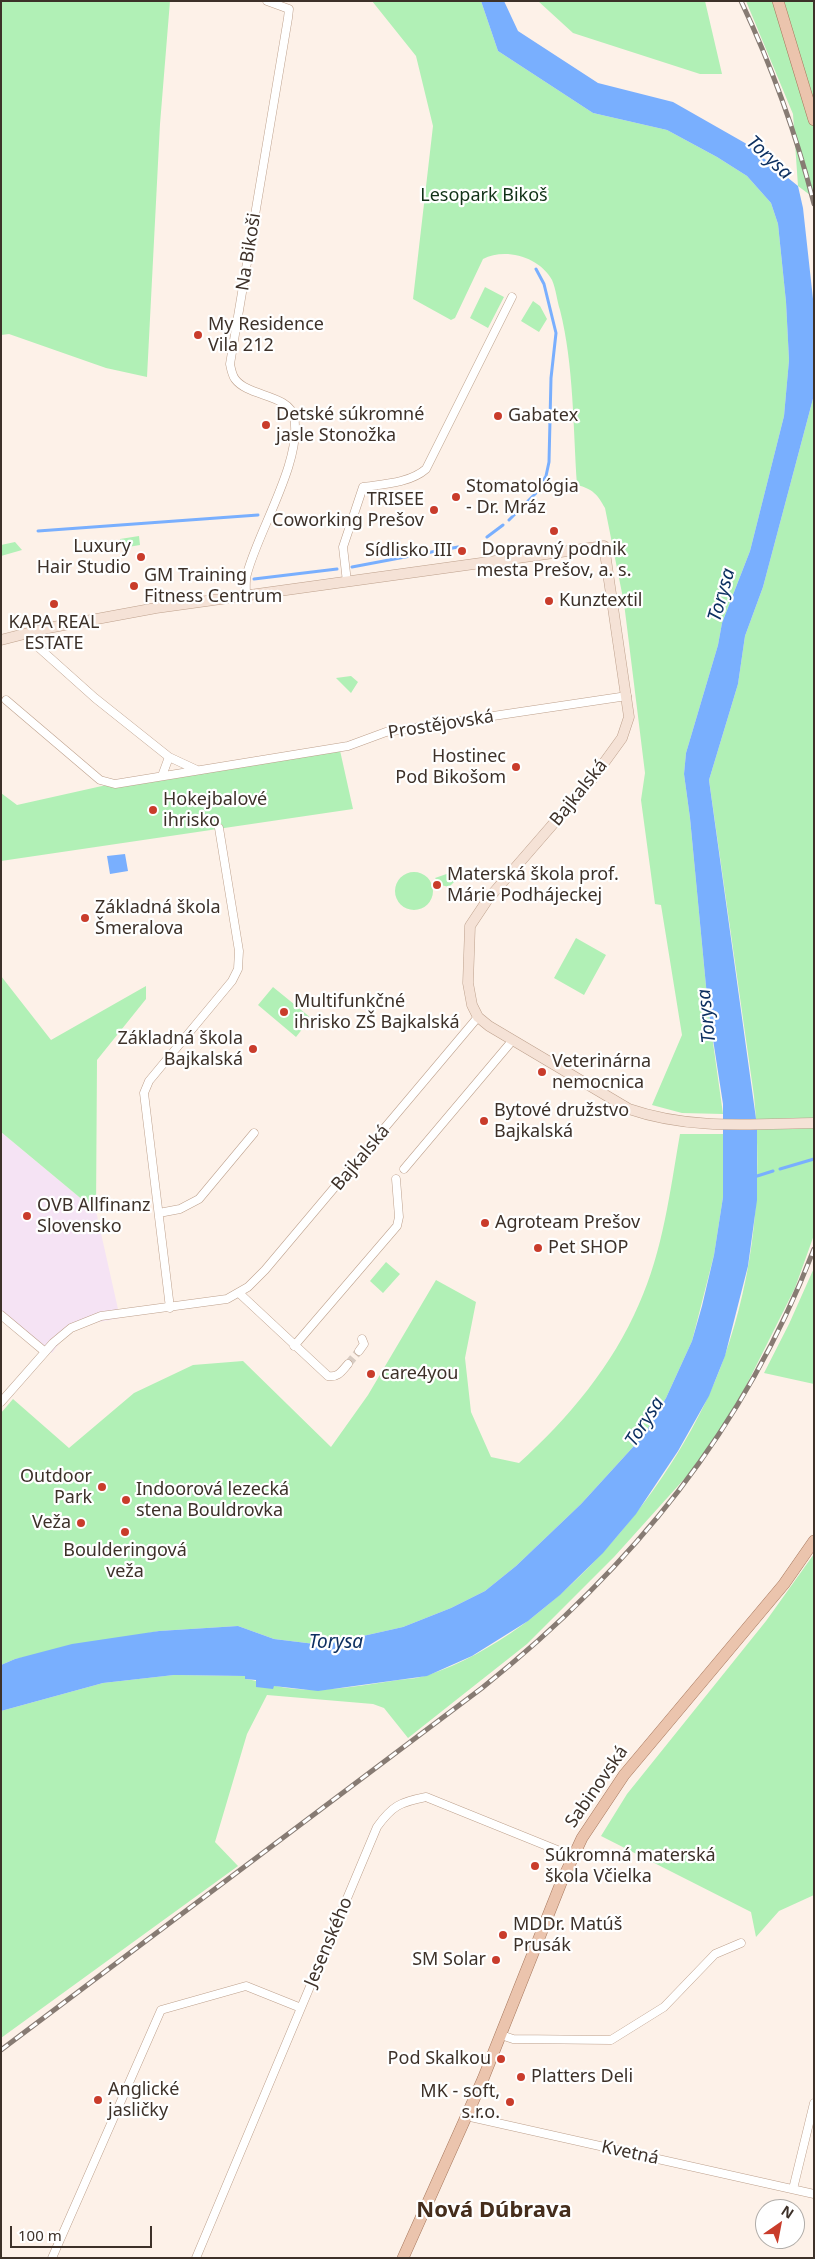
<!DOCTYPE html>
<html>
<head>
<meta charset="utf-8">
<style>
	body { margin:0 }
	#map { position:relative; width:815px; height:2259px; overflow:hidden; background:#fdf1e8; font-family:"Noto Sans",sans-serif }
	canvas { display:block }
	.frame { position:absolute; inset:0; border:2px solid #3d3129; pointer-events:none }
	.north { position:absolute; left:755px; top:2199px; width:50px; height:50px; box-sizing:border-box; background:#fff; border:1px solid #b1ada9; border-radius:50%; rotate:33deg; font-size:14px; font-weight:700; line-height:20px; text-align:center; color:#3d3129 }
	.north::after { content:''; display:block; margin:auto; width:18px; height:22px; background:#c93c2b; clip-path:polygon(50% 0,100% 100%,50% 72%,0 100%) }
	.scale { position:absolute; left:10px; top:2226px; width:142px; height:22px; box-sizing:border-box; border:2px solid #3d3129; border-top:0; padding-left:6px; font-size:15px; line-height:18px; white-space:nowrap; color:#3d3129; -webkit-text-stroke:4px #fff; paint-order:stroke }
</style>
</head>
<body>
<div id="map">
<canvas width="815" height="2259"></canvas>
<div class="frame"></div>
<div class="north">N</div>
<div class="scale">100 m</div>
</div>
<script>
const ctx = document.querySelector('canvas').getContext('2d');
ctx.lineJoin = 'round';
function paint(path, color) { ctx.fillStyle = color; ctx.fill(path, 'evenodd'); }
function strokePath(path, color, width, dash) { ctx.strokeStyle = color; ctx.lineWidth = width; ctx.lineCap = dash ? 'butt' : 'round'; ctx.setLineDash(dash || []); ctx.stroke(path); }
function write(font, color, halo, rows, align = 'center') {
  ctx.font = font + ' "Noto Sans",sans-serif'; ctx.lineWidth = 4.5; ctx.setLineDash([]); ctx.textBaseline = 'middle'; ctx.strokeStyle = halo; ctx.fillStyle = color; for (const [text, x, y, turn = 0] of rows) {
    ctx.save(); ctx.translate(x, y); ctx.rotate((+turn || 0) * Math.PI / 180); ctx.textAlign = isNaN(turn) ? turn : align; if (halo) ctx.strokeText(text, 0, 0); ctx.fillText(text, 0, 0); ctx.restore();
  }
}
paint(new Path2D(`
	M1 1132 96 1211 120 1318 93 1323 67 1333 52 1353 1 1311Z`), '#f5e3f4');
paint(new Path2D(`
	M1 1H170L160 124 147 377 106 368 9 334 1 335Z
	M372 1H481L498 51 593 113 667 130 717 157 747 176 771 203 778 224 786 302 789 360 784 416 750 551 722 623 718 645 686 753 684 774 690 818 708 1007 723 1114 682 1113 652 1105 682 1035 661 905 655 904 641 800 645 773 624 603 605 508C598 495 593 489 577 485 573 427 574 366 560 310 557 301 556 289 552 280 540 257 505 247 483 259L455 318 451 320 413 299 433 126 416 56Z
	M538 1H705L722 74H700L573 33Z
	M746 1H814V198L798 186 793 114Z
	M485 287 504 297 488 328 470 318Z
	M533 301 540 306 547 319 539 332 521 321Z
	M814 395V1235L795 1288 736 1406 695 1467 614 1557 527 1644 408 1738 384 1708 373 1704 267 1695 247 1734 215 1842 238 1866 1 2038V1711L103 1683 174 1675 245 1676V1679C256 1680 265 1684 276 1686 314 1694 353 1687 392 1681 403 1679 417 1679 428 1675 556 1633 680 1482 724 1358 754 1274 763 1184 754 1096L709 780 738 684 745 636 763 587Z
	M139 536 140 545 122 548 120 539Z
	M15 542 22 550 1 556V545Z
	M351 676 358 682 351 693 336 678Z
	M339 746 353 809 1 861V793L17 805 102 786Z
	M458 870 461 875 449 887 441 885 435 878Z
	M395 891a19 19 0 1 1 38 0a19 19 0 1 1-38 0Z
	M576 938 606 955 584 995 554 978Z
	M1 976 51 1040 146 986V999L97 1060 96 1211 1 1132Z
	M273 987 311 1018 296 1037 258 1005Z
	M680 1134H723V1197L714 1255 692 1341 666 1398 644 1435 581 1504 516 1566 485 1591 451 1608 403 1627 323 1645 274 1639 238 1626 159 1631 15 1659 1 1665V1413L13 1399 69 1448 134 1393 193 1365 243 1361 331 1447 368 1395 436 1280 476 1302 465 1358 471 1412 491 1457 519 1463C568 1419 613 1365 639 1304 663 1251 670 1191 680 1134Z
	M386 1262 400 1274 383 1293 370 1281Z
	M814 1268V1384L764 1373 789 1324Z
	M814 1554V1895L779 1911 756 1937 751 1912 601 1836 627 1794 766 1621Z`), '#b1f0b6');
paint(new Path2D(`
	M481 1H504L518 31 598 83 673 102 745 143 798 186 803 208 814 308V395L763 587 745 636 738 684 709 780 757 1126V1200L748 1266 725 1356 709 1396 678 1451 636 1514 603 1553 560 1595 528 1621 472 1656 427 1676 318 1691 274 1686 273 1689 256 1687V1680L245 1679V1676L174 1675 103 1683 1 1711V1665L15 1659 72 1644 159 1631 238 1626 274 1639 323 1645 403 1627 451 1608 485 1591 516 1566 581 1504 644 1435 666 1398 692 1341 702 1306 714 1255 723 1197V1104L708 1007 690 818 684 774 686 753 718 645 722 623 750 551 784 416 789 360 786 302 778 224 771 203 747 176 717 157 667 130 593 113 498 51Z
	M125 854 128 871 110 874 107 856Z`), '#79affe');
strokePath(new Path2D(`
	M509 520 537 492 546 476 549 462 551 378 556 333 544 284 536 269
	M38 531 258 515
	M487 537 503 525
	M352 567 458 547
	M254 579 337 569
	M780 1169 814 1159
	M754 1177 773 1171`), '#79affe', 3);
strokePath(new Path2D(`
	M348 1364 359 1351`), '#d7cbc2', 8, [8, 4]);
const street = new Path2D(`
	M347 582 343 547 363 487C384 484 410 483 426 469L512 297
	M246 597C246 589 245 581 247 574 258 531 303 460 294 417 289 394 248 397 235 379 232 375 231 369 230 364L288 18 289 9 267 1
	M32 632 38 647 95 698 169 757 197 770
	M6 700 100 780 115 784 348 746 386 732 627 696
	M162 776 169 757
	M404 1169 512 1041
	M159 1213 180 1209 199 1199 254 1133
	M239 1293 328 1376C338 1378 342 1371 348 1364
	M170 1308 144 1093 149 1081 232 981 238 969 239 951 219 828
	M1 1315 44 1351
	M294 1346 397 1226 399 1217 396 1179
	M359 1351 364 1344 362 1339
	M1 1402 53 1343 71 1328 101 1316 227 1299 248 1287 265 1270 478 1017
	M501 2035 513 2039 611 2040 664 2007 715 1954 741 1943
	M466 2116 814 2194
	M793 2189 814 2103
	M52 2258 161 2010 246 1986 301 2008
	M196 2258 377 1827C392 1806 400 1802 426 1797L572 1856`);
const secondary = new Path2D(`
	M1 640 48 628 156 608 604 546 629 717 622 738 593 778 488 899 470 926 468 983 472 1005 478 1017 489 1026 629 1109C690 1130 750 1124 814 1123`);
const primary = new Path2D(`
	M778 1 814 120
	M403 2258 483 2079 561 1883 582 1838 624 1775 784 1584 814 1541`);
strokePath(street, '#bda08c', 9);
strokePath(secondary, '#bda08c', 11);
strokePath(primary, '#a6775c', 12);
strokePath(street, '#fff', 8);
strokePath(secondary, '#f5e2d6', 10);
strokePath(primary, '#ebc4ad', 11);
const rail = new Path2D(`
	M741 1C772 67 796 133 814 204
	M1 2050 482 1688C632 1568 745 1429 814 1249`);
strokePath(rail, '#877b73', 5);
strokePath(rail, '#fff', 3, [9]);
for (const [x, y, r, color] of [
	[198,335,5,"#c93c2b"],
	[498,416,5,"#c93c2b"],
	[266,425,5,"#c93c2b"],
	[456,497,5,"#c93c2b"],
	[434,510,5,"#c93c2b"],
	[554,531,5,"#c93c2b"],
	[462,551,5,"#c93c2b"],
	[141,557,5,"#c93c2b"],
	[134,586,5,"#c93c2b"],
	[549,601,5,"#c93c2b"],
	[54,604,5,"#c93c2b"],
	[516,767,5,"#c93c2b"],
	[153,810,5,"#c93c2b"],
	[437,885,5,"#c93c2b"],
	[85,918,5,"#c93c2b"],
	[284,1012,5,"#c93c2b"],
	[253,1049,5,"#c93c2b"],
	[542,1072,5,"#c93c2b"],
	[484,1121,5,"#c93c2b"],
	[27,1216,5,"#c93c2b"],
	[485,1223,5,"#c93c2b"],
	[538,1248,5,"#c93c2b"],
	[371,1374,5,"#c93c2b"],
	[102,1487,5,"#c93c2b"],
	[126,1500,5,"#c93c2b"],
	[81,1523,5,"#c93c2b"],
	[125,1532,5,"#c93c2b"],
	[535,1866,5,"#c93c2b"],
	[503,1935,5,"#c93c2b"],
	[496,1960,5,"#c93c2b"],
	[501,2059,5,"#c93c2b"],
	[521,2077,5,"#c93c2b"],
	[98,2100,5,"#c93c2b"],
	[510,2102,5,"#c93c2b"]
]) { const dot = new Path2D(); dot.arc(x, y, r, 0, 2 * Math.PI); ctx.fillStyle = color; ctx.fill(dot); strokePath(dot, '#fff', 2); }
write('18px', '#103116', '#fff', [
	["Lesopark Bikoš",484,196]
]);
write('18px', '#3d3129', '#fff', [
	["Na Bikoši",249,252,-81],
	["Prostějovská",441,725,-9],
	["Bajkalská",579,793,-51],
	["Bajkalská",361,1158,-50],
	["Sabinovská",597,1787,-55],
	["Jesenského",329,1942,-67],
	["Kvetná",630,2153,12]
]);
write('18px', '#3d3129', '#fff', [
	["My Residence",208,325],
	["Vila 212",208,346],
	["Detské súkromné",276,415],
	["jasle Stonožka",276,436],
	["Gabatex",508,416],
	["Stomatológia",466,487],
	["- Dr. Mráz",466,508],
	["TRISEE",424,500,"right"],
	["Coworking Prešov",424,521,"right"],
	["Luxury",131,547,"right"],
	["Hair Studio",131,568,"right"],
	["Dopravný podnik",554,550,"center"],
	["mesta Prešov, a. s.",554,571,"center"],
	["Sídlisko III",452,551,"right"],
	["GM Training",144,576],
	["Fitness Centrum",144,597],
	["Kunztextil",559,601],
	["KAPA REAL",54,623,"center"],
	["ESTATE",54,644,"center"],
	["Hostinec",506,757,"right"],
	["Pod Bikošom",506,778,"right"],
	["Hokejbalové",163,800],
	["ihrisko",163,821],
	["Materská škola prof.",447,875],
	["Márie Podhájeckej",447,896],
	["Základná škola",95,908],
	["Šmeralova",95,929],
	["Multifunkčné",294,1002],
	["ihrisko ZŠ Bajkalská",294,1023],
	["Základná škola",243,1039,"right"],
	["Bajkalská",243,1060,"right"],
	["Veterinárna",552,1062],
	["nemocnica",552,1083],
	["Bytové družstvo",494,1111],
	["Bajkalská",494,1132],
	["OVB Allfinanz",37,1206],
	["Slovensko",37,1227],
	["Agroteam Prešov",495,1223],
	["Pet SHOP",548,1248],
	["care4you",381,1374],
	["Outdoor",92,1477,"right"],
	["Park",92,1498,"right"],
	["Indoorová lezecká",136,1490],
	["stena Bouldrovka",136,1511],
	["Veža",71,1523,"right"],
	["Boulderingová",125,1551,"center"],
	["veža",125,1572,"center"],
	["Súkromná materská",545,1856],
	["škola Včielka",545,1877],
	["MDDr. Matúš",513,1925],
	["Prusák",513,1946],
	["SM Solar",486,1960,"right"],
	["Pod Skalkou",491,2059,"right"],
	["Platters Deli",531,2077],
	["Anglické",108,2090],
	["jasličky",108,2111],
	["MK - soft,",500,2092,"right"],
	["s.r.o.",500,2113,"right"]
], 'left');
write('italic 19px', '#0d3061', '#fff', [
	["Torysa",769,158,43],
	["Torysa",722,595,-74],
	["Torysa",707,1016,-96],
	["Torysa",645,1422,-57],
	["Torysa",336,1643]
]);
write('bold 22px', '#452d1c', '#fff', [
	["Nová Dúbrava",494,2211]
]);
</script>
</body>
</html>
